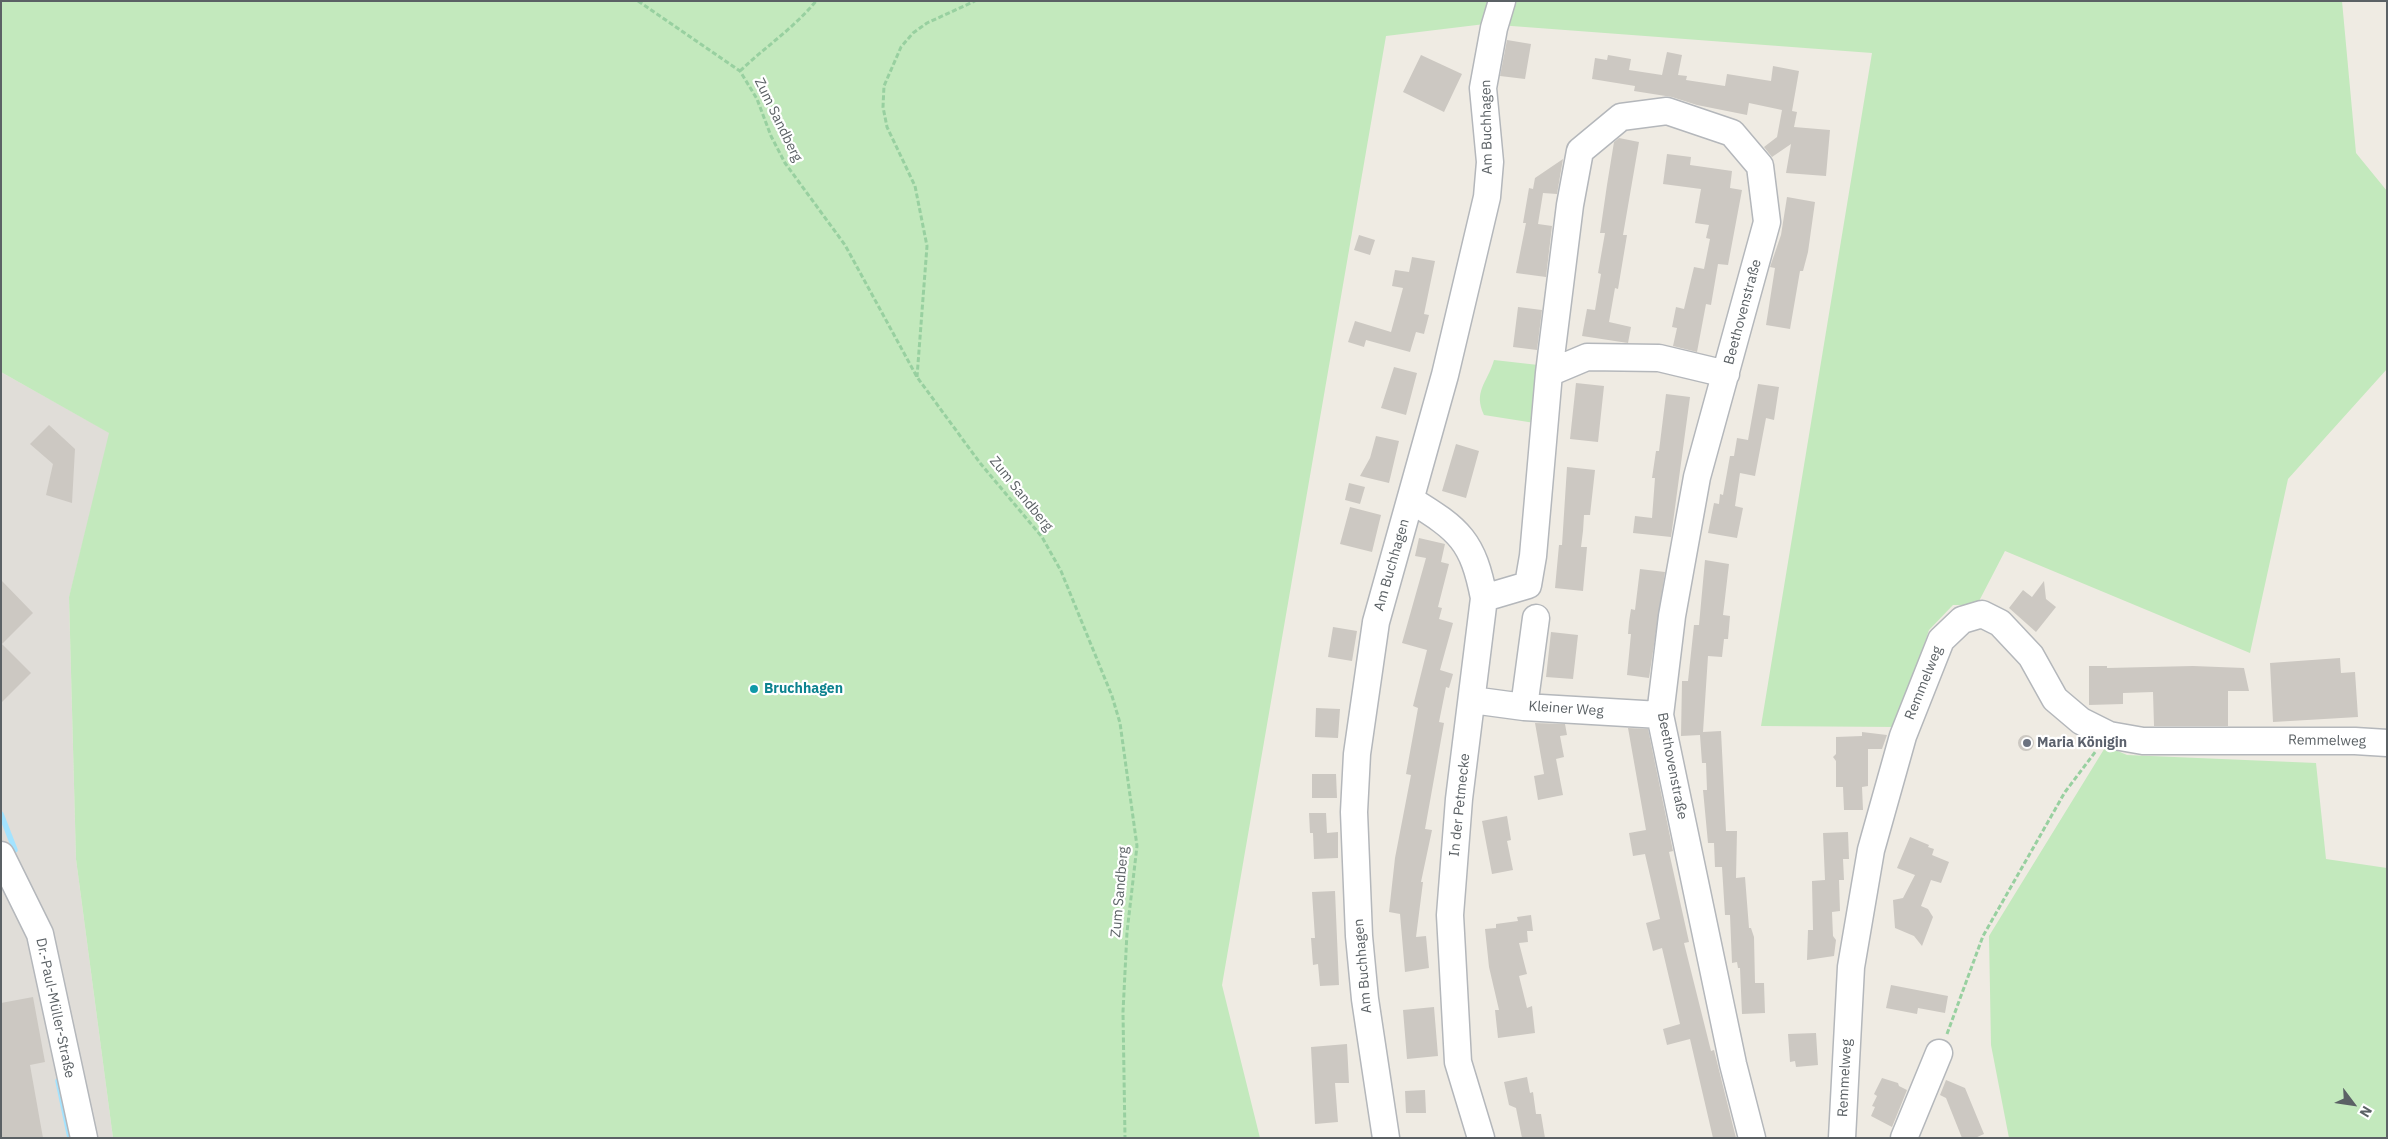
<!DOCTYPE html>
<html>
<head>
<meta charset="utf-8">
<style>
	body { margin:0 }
	#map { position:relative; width:2388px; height:1139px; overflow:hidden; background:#efebe3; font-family:"IBM Plex Sans",sans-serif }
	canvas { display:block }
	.frame { position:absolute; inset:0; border:2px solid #5b6165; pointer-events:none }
	.north { position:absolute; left:2328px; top:1079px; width:50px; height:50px; -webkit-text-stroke:4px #fff; paint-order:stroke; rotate:121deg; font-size:14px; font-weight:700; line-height:20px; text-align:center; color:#5b6165 }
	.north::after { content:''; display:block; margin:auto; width:18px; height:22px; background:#5b6165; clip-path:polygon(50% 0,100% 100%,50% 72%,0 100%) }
</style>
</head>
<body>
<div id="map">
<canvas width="2388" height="1139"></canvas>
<div class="frame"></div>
<div class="north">N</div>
</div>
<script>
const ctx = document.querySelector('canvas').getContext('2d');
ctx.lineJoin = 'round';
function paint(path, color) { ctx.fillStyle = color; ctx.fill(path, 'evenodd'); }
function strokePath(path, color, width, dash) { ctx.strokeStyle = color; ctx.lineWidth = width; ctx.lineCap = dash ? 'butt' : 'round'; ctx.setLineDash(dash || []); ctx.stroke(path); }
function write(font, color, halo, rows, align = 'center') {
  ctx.font = font + ' "IBM Plex Sans",sans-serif'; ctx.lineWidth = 4.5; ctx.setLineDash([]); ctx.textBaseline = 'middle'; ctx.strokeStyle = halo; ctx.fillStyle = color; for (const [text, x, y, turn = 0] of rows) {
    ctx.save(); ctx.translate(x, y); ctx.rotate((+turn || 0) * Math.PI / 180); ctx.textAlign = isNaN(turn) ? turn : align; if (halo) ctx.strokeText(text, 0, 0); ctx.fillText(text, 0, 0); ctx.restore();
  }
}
paint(new Path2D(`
	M1 372 110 433 69 598 76 859 113 1138H1Z`), '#e0ddd8');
paint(new Path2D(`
	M1 1H2342L2356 153 2387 191V369L2288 479 2250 653 2005 551 1977 605H1953L1929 630 1897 727 1761 726 1872 53 1485 24 1386 36 1222 985 1260 1138H113L76 859 69 597 109 433 1 372Z
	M1494 360 1547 366 1541 424 1484 415C1473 391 1487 384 1494 360Z
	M2106 746 2127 755 2316 763 2326 859 2387 868V1138H2009L1991 1045 1989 936Z`), '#c3e9bd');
strokePath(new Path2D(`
	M1 814 15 850
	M58 1081 70 1138`), '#a3e3ff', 5.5);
paint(new Path2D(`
	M1507 40 1531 44 1525 79 1500 76Z
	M1667 52 1682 55 1678 75 1687 76 1686 80 1725 86 1727 74 1771 81 1773 66 1799 71 1792 111 1797 112 1794 127 1830 130 1826 176 1786 173 1791 144 1772 157 1764 147 1777 137 1782 110 1749 103 1747 115 1697 105 1672 97 1634 91 1635 86 1592 79 1595 58 1607 60 1608 55 1631 59 1629 70 1662 75Z
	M1421 55 1462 74 1444 112 1403 92Z
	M1619 138 1639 142 1623 235H1627L1618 289 1615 288 1609 322 1631 327 1628 343 1582 336 1587 309 1595 310 1601 274 1598 273 1605 233H1600L1607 185 1614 142Z
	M1667 154 1691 157 1690 165 1732 171 1730 188 1742 190 1728 265 1718 264 1711 305 1706 304 1697 352 1673 346 1677 328 1672 327 1676 307 1684 309 1694 267 1704 269 1710 239 1706 238 1709 225 1695 223 1701 189 1663 184Z
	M1563 159 1557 194 1543 193 1538 224 1552 226 1546 277 1516 273 1526 223H1523L1529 188 1533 189 1535 178Z
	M1787 197 1815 202 1808 252 1803 271H1800L1790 329 1766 325 1775 268 1770 267 1781 235Z
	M1359 235 1375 240 1370 255 1354 250Z
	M1412 257 1435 261 1424 314 1429 315 1424 334 1416 332 1410 352 1366 340 1364 347 1348 342 1355 321 1391 332 1403 288 1392 286 1395 270 1409 272Z
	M1518 307 1542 310 1537 350 1513 347Z
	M1394 367 1417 373 1406 415 1381 408Z
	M1576 383 1604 386 1598 442 1570 439Z
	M1758 384 1779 387 1774 420 1766 418 1755 476 1740 473 1735 506 1743 508 1737 538 1708 533 1714 503 1719 504 1720 494 1723 495 1730 456H1734L1737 438 1748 440Z
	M1666 394 1690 397 1671 537 1633 533 1635 516 1652 518 1655 478H1652L1656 451H1659Z
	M49 425 75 449 72 503 46 495 53 464 30 444Z
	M1376 436 1399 441 1389 483 1360 476 1370 458Z
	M1456 444 1479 451 1466 498 1442 491Z
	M1567 467 1595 470 1590 515H1584L1583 531 1581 547H1587L1583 591 1555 588 1559 545H1562Z
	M1349 483 1365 487 1360 504 1345 500Z
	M1350 507 1381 515 1372 552 1340 544Z
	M1419 538 1445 544 1441 562 1449 564 1438 607 1442 608 1439 619 1453 623 1440 670 1453 674 1449 688 1446 687 1439 722 1444 723 1425 829 1432 830 1421 882H1423L1416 937 1426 936 1429 968 1405 972 1400 914 1389 912 1395 858 1411 775 1406 774 1418 708 1413 706 1427 650 1402 643 1426 558 1415 556Z
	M1705 560 1729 564 1723 615 1730 616 1728 639H1724L1722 657 1708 656 1703 732 1721 731 1726 831H1737L1736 878 1745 877 1749 928H1751L1754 937 1755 983H1764L1765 1013 1742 1014 1740 968H1738L1737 962 1732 963 1730 915H1725L1722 867H1715L1714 843H1708L1703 790H1707L1706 763H1702L1700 735 1681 736 1682 681H1688L1694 625H1699Z
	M1640 569 1665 572 1649 678 1627 675 1631 634H1628L1629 622 1631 609 1635 610Z
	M1 580 33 613 2 644 31 673 1 703Z
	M2044 581 2046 599 2056 607 2036 632 2009 608 2023 590 2032 597Z
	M1333 627 1357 631 1352 661 1328 657Z
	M1551 632 1578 635 1573 679 1546 677Z
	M2340 658 2341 673 2355 672 2358 717 2273 722 2270 663Z
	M2089 666H2107V668L2193 666 2244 668 2249 691H2228V726H2154L2153 692 2123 693V704L2089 705Z
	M1316 708 1340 709 1338 738 1315 737Z
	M1535 723 1565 724 1567 735 1560 736 1564 757 1556 759 1563 795 1538 800 1534 776 1544 774Z
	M1628 728 1648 729 1673 851 1669 852 1689 942 1684 943 1711 1051 1714 1050 1736 1138H1713L1690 1039 1667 1045 1663 1029 1680 1024 1662 948 1653 951 1646 923 1660 919 1645 854 1633 856 1629 833 1646 830Z
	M1862 732 1887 735 1882 749H1868V786L1862 787 1863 810H1844L1843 787H1836V761L1833 757 1836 754V737L1862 736Z
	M2018 743a8 8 0 1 1 16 0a8 8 0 1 1-16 0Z
	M1312 774H1336L1337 798H1312Z
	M1309 813H1326L1327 833 1338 832V858L1314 859 1313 833H1310Z
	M1507 816 1511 840 1507 841 1513 870 1492 874 1482 821Z
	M1848 832 1849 859H1843L1844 880H1839L1840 911 1832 912 1833 936 1836 940 1834 956 1807 960 1808 930H1813L1812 881 1825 880 1823 833Z
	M1910 837 1929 845 1928 847 1934 849 1932 855 1949 862 1941 883 1931 880 1921 906 1928 909 1933 917 1922 946 1914 936 1895 928 1893 900 1903 898 1915 875 1897 868Z
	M1335 891 1339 985 1320 986 1318 964 1313 965 1311 938H1315L1312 892Z
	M1531 915 1533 931H1527L1528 942 1519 943 1527 974 1519 976 1527 1008 1532 1006 1535 1033 1498 1038 1495 1010H1499L1489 967 1485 929 1496 928V924L1518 921 1517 917Z
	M1891 985 1948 996 1945 1013 1918 1008 1917 1014 1886 1008Z
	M33 997 45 1062 30 1065 43 1138H1V1003Z
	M1434 1007 1438 1056 1407 1059 1403 1010Z
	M1816 1033 1818 1065 1796 1067 1795 1061 1790 1062 1788 1034Z
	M1347 1044 1349 1083H1335L1338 1122 1315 1124 1311 1047Z
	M1527 1077 1530 1093 1533 1092 1536 1114H1541L1545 1138H1522L1516 1108 1509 1105 1504 1082Z
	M1882 1078 1898 1083 1899 1086 1907 1090 1892 1127 1871 1116 1875 1107 1872 1106 1877 1096 1874 1094Z
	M1946 1080 1965 1088 1984 1134 1975 1138H1962L1946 1098 1940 1095Z
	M1425 1090 1426 1113H1406L1405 1091Z`), '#ccc8c2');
const minor = new Path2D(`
	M1549 373 1587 357 1659 358 1726 374
	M1411 500C1460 530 1473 541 1484 598L1459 799 1450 915 1458 1062 1481 1138
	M1484 598 1528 585 1533 556 1549 373 1570 205 1580 151 1621 117 1667 111 1732 133 1760 166 1767 222 1697 477 1672 616 1660 715 1733 1064 1752 1138
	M1472 700 1524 707 1660 715
	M1524 707 1536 618
	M1 855 40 934 84 1138
	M1386 1138 1365 999 1359 936 1354 812 1357 754 1376 622 1445 375 1487 197 1490 162 1483 88 1494 28 1502 1
	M1842 1138 1851 967 1871 850 1903 736 1941 640 1962 620 1982 614 2000 623 2031 656 2055 699 2081 721 2109 735 2143 741H2355L2387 743
	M1904 1138 1939 1053`);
strokePath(minor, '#b4b7bb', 29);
strokePath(new Path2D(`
	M638 1 740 71 757 99 771 136 785 163 845 245 917 377 980 463 1042 537 1061 571 1112 696 1120 723 1137 846 1127 932 1123 1012 1125 1138
	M740 71C765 47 794 28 816 1
	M917 377 927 246 915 186 887 127 883 107 884 86 901 47 913 33 927 23 975 1
	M1947 1034 1983 936 2065 792 2096 751`), '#98d0a0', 3, [5, 2.5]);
strokePath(minor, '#fff', 26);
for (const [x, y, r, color] of [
	[754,689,5,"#0f9aa8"],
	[2027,743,5,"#6b7280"]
]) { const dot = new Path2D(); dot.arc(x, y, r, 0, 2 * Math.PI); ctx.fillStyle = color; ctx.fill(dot); strokePath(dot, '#fff', 2); }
write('14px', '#5b6165', '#fff', [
	["Zum Sandberg",778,120,64],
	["Am Buchhagen",1487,127,-91],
	["Beethovenstraße",1743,312,-75],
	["Zum Sandberg",1021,494,51],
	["Am Buchhagen",1392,565,-74],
	["Remmelweg",1924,683,-68],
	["Kleiner Weg",1566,709,4],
	["Remmelweg",2327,741,1],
	["Beethovenstraße",1672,766,79],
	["In der Petmecke",1460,805,-84],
	["Zum Sandberg",1120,892,-85],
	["Am Buchhagen",1363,966,-95],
	["Dr.-Paul-Müller-Straße",55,1008,78],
	["Remmelweg",1845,1078,-87]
]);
write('bold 14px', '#0d838f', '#fff', [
	["Bruchhagen",764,689]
], 'left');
write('bold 14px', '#5b616d', '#fff', [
	["Maria Königin",2037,743]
], 'left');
</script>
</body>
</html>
